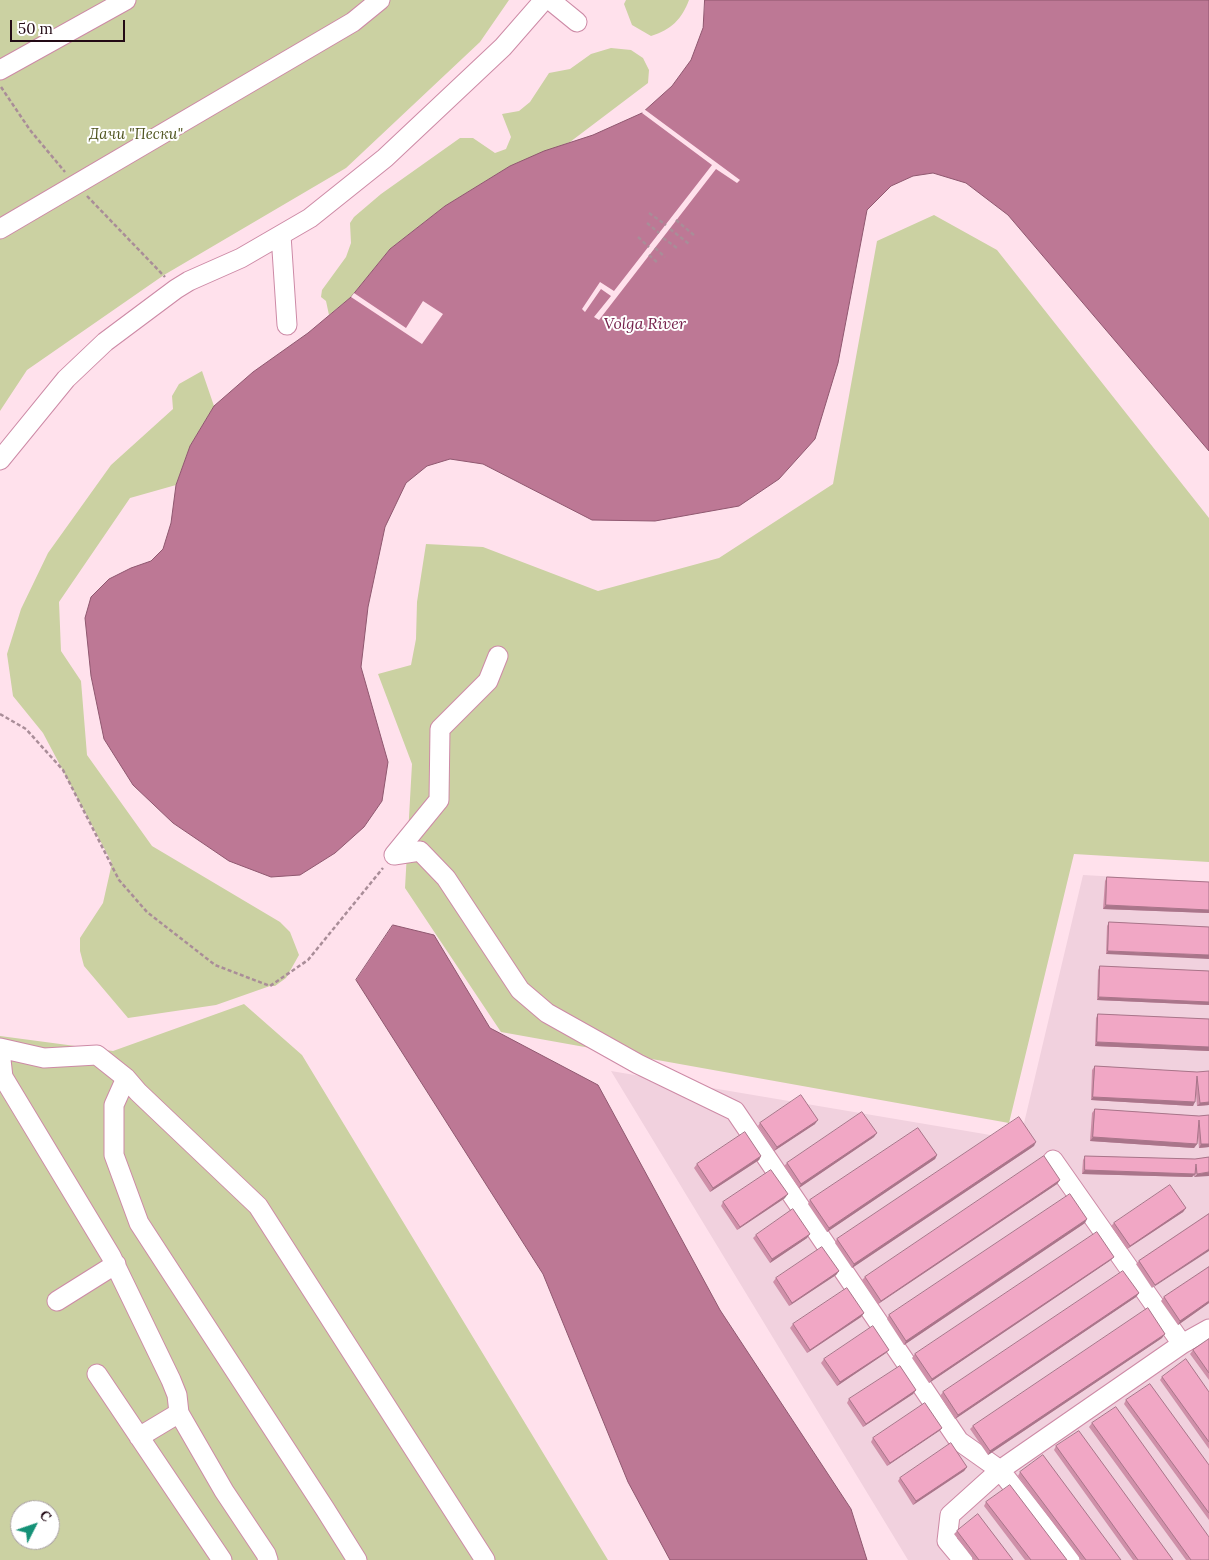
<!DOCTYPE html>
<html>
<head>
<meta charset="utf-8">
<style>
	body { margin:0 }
	#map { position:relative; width:1209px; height:1560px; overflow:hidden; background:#ffe1ec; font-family:Lora,serif }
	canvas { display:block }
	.north { position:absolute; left:10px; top:1500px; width:50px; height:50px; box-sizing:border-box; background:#fff; border:1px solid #a79da1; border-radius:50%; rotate:49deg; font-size:14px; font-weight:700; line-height:20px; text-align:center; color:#230a15 }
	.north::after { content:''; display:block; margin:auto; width:18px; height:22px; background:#159177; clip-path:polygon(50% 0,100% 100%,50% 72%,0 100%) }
	.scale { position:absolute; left:10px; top:20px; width:115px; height:22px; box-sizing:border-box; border:2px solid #230a15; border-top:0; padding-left:6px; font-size:15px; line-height:18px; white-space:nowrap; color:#230a15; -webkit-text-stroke:4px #fff; paint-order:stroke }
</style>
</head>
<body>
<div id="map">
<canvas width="1209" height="1560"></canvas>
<div class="north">С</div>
<div class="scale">50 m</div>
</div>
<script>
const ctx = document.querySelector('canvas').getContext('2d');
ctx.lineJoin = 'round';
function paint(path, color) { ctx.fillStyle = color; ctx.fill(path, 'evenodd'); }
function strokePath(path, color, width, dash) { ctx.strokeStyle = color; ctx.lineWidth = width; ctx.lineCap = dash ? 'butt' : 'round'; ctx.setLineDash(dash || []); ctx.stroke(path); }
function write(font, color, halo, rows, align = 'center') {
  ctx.font = font + ' Lora,serif'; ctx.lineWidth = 4; ctx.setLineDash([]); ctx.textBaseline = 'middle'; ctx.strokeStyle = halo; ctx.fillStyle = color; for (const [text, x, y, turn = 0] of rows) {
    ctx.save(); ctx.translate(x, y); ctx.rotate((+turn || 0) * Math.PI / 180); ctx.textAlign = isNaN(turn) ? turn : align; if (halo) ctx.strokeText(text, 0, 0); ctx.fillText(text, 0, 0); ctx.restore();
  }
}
paint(new Path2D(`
	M1083 875 1209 882V1560H908L611 1071 1020 1140Z`), '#f1d1de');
paint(new Path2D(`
	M0 0H509L480 42 346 168 164 275 27 370 0 411Z
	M626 0H689C682 19 671 30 651 36L632 25 624 4Z
	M611 48 631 50 643 58 649 70 648 83 570 142 510 166 445 206 390 249 351 297 329 315 326 301 321 297 322 290 346 257 351 243 350 223 354 217 381 194 460 138H473L495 153 506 149 511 137 502 114 519 111 530 102 549 73 570 69 591 54Z
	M934 215 997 250 1209 518V862L1074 854 1009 1123 501 1032 405 888 412 764 378 674 411 665 416 639 417 602 426 544 483 547 598 591 719 558 833 484 877 241Z
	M202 371 214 406 190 446 176 485 130 498 59 602 61 651 81 681 87 755 152 846 280 922 290 932 299 955 286 978 275 986H270L216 1005 128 1018 84 966 80 951V938L103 903 112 863 43 733 13 696 7 654 21 609 48 553 111 465 173 409 172 396 179 384Z
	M244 1004 302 1055 608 1560H0V1036L113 1051ZM20 1510H50V1540H20Z`), '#cbd1a2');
const water = new Path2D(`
	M705 0H1209V451L1008 215 966 183 933 173 913 176 891 186 867 210 838 363 815 439 779 479 739 506 655 521 592 520 483 464 450 459 427 466 406 483 385 527 368 607 361 667 388 762 382 801 364 827 335 853 300 875 271 877 229 861 173 823 133 785 104 739 91 676 85 618 91 597 109 579 131 568 151 561 163 549 171 523 176 485 190 446 214 406 253 372 308 333 351 297 390 249 445 206 510 166 544 151 593 135 642 113 672 86 691 60 703 28Z
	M393 925 434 935 490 1028 598 1085 720 1310 851 1509 867 1560H670L628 1482 543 1274 356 980Z`);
paint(water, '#bd7895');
strokePath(water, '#8f576f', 1);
paint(new Path2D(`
	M644 109 740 180 737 183 716 169 599 320 594 317 611 296 601 289 585 312 582 309 600 282 614 291 712 165 642 113Z
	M354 293 406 328 423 301 443 314 422 344 351 297Z`), '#ffe1ec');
const minor = new Path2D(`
	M550 0 577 22
	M0 70 126 0
	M0 229 353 22 380 0
	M281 235 287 325
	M0 460 66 379 105 342 176 289 189 281 241 258 310 218 385 158 503 47 544 0
	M394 855 420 851 446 878 520 990 547 1013 638 1064 735 1111 959 1441 1000 1470 1070 1560
	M394 855 439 800 440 729 488 681 498 656
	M0 1048 44 1058 97 1055 126 1078 138 1092 258 1206 485 1560
	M0 1051 3 1077 111 1256 171 1380 177 1395 179 1413 224 1491 266 1554 268 1560
	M126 1078 114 1105V1155L139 1223 325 1509 357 1560
	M1053 1160 1182 1344
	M57 1301 116 1264
	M97 1374 222 1560
	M139 1437 179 1413
	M963 1560 947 1541 950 1515 1000 1470 1182 1344 1209 1329`);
strokePath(minor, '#cd8aa6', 21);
strokePath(new Path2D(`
	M1 87 30 130 65 172
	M87 196 165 277
	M649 213 666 225
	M676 220 695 236
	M647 223 659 233
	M670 229 689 244
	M638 237 649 247
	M663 238 677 248
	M655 248 665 257
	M649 255 658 263
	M0 714 26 729 63 770 119 880 147 912 215 965 270 986 308 960 383 868`), '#a98d98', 2.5, [4, 2.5]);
strokePath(minor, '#fff', 19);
paint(new Path2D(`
	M1107 877 1209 882V913L1103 909 1105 881Z
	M1109 922 1209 927 1106 954 1107 926Z
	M1100 966 1209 971V1005L1097 1000 1098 970Z
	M1098 1014 1209 1019V1051L1095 1046 1096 1018Z
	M1095 1066 1197 1072 1209 1105 1197 1106 1196 1094 1193 1106 1091 1100 1092 1070Z
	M1095 1109 1199 1116 1209 1115V1147L1199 1148 1198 1137 1197 1144 1194 1148 1090 1141 1092 1113Z
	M760 1123 815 1124 774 1151 758 1126Z
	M874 1137 799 1188 784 1166 787 1163Z
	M1034 1146 852 1268 835 1243 837 1239Z
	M937 1155 935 1159 827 1232 808 1204 810 1200Z
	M761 1156 759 1160 710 1192 694 1168 697 1164Z
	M1085 1156 1195 1159 1209 1157 1194 1177V1175L1192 1177 1082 1174 1083 1160Z
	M1060 1180 1057 1184 878 1304 862 1280 865 1277Z
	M785 1198 737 1230 721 1206 723 1202Z
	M1186 1208 1183 1212 1127 1249 1111 1226 1114 1223Z
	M1209 1214 1152 1288 1136 1264 1139 1261Z
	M1085 1223 904 1345 887 1319 889 1315Z
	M756 1235 807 1238 770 1263 753 1238Z
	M1111 1260 929 1383 912 1358 915 1354Z
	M1209 1267V1303L1178 1325 1161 1301 1164 1297Z
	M839 1271 836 1275 789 1306 773 1282 776 1278Z
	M1139 1293 1136 1297 955 1419 940 1396 943 1392Z
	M864 1313 861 1317 807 1353 790 1328 793 1324Z
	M1162 1338 988 1455 970 1429 973 1426Z
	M1209 1339V1380L1190 1354 1193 1350Z
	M886 1353 837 1386 821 1363 824 1359Z
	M1162 1377 1209 1392V1449L1160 1380Z
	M916 1390 913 1394 863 1427 847 1403 849 1399Z
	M1126 1400 1209 1465V1520L1124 1404Z
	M1092 1423 1209 1560H1186L1089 1427Z
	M942 1428 939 1431 887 1466 871 1442 873 1438Z
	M1056 1446 1173 1560H1133L1054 1450Z
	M967 1467 964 1471 913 1505 898 1481 900 1478Z
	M1020 1472 1121 1560H1081L1018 1476Z
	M986 1502 1067 1560H1025L984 1506Z
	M957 1531 1013 1560H974L954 1534Z`), '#cf90a9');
paint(new Path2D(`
	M1106 905 1209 910V913L1103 909Z
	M1108 951 1209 955V959L1106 954Z
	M1099 997 1209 1002V1005L1097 1000Z
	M1097 1042 1209 1047V1051L1095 1046Z
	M1093 1097 1195 1102 1193 1106 1091 1100Z
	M1209 1102V1105L1197 1106 1200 1103Z
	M818 1120 815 1124 774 1151 777 1147Z
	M877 1133 874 1137 799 1188 801 1184Z
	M1093 1137 1197 1144 1194 1148 1090 1141Z
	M1036 1142 1034 1146 852 1268 854 1264Z
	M1201 1144H1209V1147L1199 1148Z
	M937 1155 935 1159 827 1232 829 1228Z
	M761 1156 759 1160 710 1192 713 1188Z
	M1085 1170 1195 1174 1192 1177 1082 1174Z
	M1209 1172V1176L1194 1177 1197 1174Z
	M1060 1180 1057 1184 878 1304 881 1301Z
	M788 1194 785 1198 737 1230 740 1227Z
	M1186 1208 1183 1212 1127 1249 1130 1246Z
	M1087 1219 1085 1223 904 1345 906 1341Z
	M810 1234 807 1238 770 1263 772 1259Z
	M1209 1249V1251L1152 1288 1155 1285Z
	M1114 1257 1111 1260 929 1383 932 1379Z
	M839 1271 836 1275 789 1306 792 1303Z
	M1139 1293 1136 1297 955 1419 958 1415Z
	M1209 1301V1303L1178 1325 1180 1321Z
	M864 1313 861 1317 807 1353 810 1350Z
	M1165 1334 1162 1338 988 1455 990 1451Z
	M889 1350 886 1353 837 1386 840 1382Z
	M916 1390 913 1394 863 1427 866 1424Z
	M942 1428 939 1431 887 1466 890 1463Z
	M967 1467 964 1471 913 1505 916 1501Z`), '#a9758a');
const building = new Path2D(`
	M1107 877 1209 882V910L1106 905Z
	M1109 922 1209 927V955L1108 951Z
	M1100 966 1209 971V1002L1099 997Z
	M1098 1014 1209 1019V1047L1097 1042Z
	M1095 1066 1197 1072 1209 1071V1102L1200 1103 1197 1076 1195 1102 1093 1097Z
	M801 1095 818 1120 777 1147 760 1123Z
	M1095 1109 1199 1116 1209 1115V1144H1201L1199 1120 1197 1144 1093 1137Z
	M862 1112 877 1133 801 1184 787 1163Z
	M1019 1117 1036 1142 854 1264 837 1239Z
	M918 1128 937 1155 829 1228 810 1200Z
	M745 1132 761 1156 713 1188 697 1164Z
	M1044 1156 1060 1180 881 1301 865 1277Z
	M1085 1156 1195 1159 1209 1157V1172L1197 1174 1196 1164 1195 1174 1085 1170Z
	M771 1170 788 1194 740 1227 723 1202Z
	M1170 1185 1186 1208 1130 1246 1114 1223Z
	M1070 1194 1087 1219 906 1341 889 1315Z
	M793 1209 810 1234 772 1259 756 1235Z
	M1209 1214V1249L1155 1285 1139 1261Z
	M1097 1232 1114 1257 932 1379 915 1354Z
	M822 1247 839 1271 792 1303 776 1278Z
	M1209 1267V1301L1180 1321 1164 1297Z
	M1123 1271 1139 1293 958 1415 943 1392Z
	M847 1288 864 1313 810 1350 793 1324Z
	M1148 1308 1165 1334 990 1451 973 1426Z
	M873 1326 889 1350 840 1382 824 1359Z
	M1209 1339V1373L1193 1350Z
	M1186 1359 1209 1392V1442L1162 1377Z
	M900 1366 916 1390 866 1424 849 1399Z
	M1150 1384 1209 1465V1513L1126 1400Z
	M925 1403 942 1428 890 1463 873 1438Z
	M1116 1407 1209 1537V1560H1191L1092 1423Z
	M1079 1431 1173 1560H1138L1056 1446Z
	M951 1443 967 1467 916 1501 900 1478Z
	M1043 1455 1121 1560H1086L1020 1472Z
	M1010 1485 1067 1560H1031L986 1502Z
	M978 1514 1013 1560H979L957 1531Z`);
paint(building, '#f1a7c5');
strokePath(building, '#a9758a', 1);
write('italic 15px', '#4f541f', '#fff', [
	["Дачи \"Пески\"",136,135]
]);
write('italic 16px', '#76224c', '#fff', [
	["Volga River",645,324]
]);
</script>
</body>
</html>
